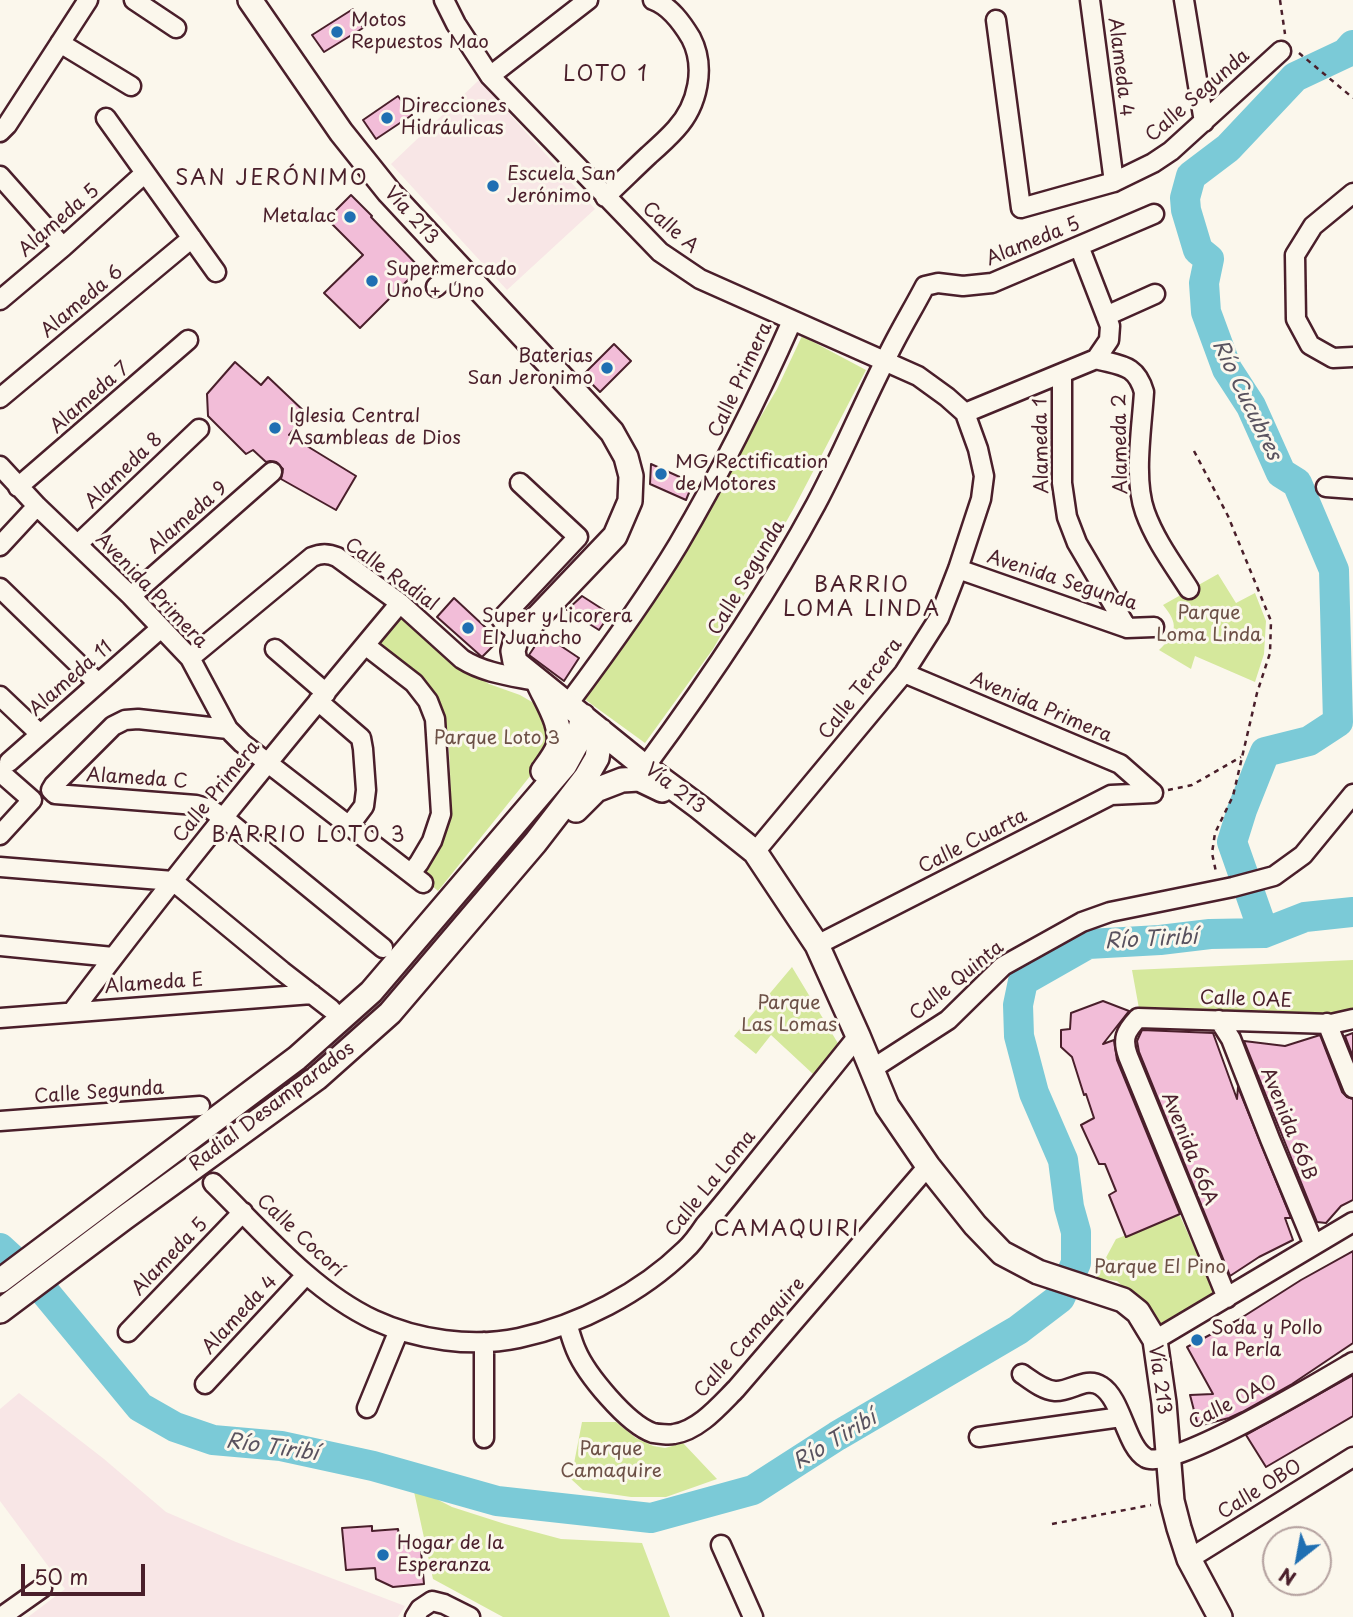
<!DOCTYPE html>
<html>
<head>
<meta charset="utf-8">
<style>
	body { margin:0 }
	#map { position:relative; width:1353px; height:1617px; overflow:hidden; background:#fbf7ec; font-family:"Playpen Sans",sans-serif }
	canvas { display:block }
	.north { position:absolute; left:1262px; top:1526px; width:70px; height:70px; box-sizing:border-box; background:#fbf7ec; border:2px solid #b4a19f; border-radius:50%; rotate:211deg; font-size:19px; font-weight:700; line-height:28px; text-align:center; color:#4a1f2b }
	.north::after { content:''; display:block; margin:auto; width:24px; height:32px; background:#1f6fb2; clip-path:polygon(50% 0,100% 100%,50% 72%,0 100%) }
	.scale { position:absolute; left:21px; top:1564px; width:124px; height:32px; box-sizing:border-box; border:4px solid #4a1f2b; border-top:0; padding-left:9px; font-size:21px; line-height:24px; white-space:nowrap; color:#4a1f2b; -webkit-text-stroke:5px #fbf7ec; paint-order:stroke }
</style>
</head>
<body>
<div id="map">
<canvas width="1353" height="1617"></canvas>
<div class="north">N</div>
<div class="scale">50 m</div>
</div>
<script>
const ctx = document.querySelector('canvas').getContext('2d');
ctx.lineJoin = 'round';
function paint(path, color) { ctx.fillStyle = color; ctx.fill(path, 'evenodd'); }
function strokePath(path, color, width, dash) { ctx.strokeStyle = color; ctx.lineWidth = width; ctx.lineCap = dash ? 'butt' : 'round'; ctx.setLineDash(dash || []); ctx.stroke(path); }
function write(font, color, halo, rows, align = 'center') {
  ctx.font = font + ' "Playpen Sans",sans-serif'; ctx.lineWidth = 6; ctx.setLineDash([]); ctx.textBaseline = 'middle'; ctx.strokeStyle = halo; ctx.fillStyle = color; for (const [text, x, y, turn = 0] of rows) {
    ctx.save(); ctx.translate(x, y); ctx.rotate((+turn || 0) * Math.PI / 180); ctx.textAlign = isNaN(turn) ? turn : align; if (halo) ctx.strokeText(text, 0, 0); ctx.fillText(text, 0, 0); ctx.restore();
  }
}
paint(new Path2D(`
	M479 80 595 209 507 290 391 164Z
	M19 1393 104 1459 166 1512 236 1542 405 1606 398 1617H28L65 1589 0 1501V1409Z`), '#f8e6e6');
paint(new Path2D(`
	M802 336 866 370 794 508 713 649 645 743 583 698 655 596 777 389Z
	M1218 574 1236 603 1255 593 1266 621 1264 654 1255 682 1195 656 1191 669 1159 650C1177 633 1179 624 1163 605Z
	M398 615 406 616 472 673 489 684 520 695 544 709 551 731 547 755 438 891 422 877V873C432 857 442 842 447 825 453 808 450 739 445 722 441 709 434 694 426 683 416 667 391 653 375 642Z
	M1353 960V1013L1328 1018 1140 1014 1132 970Z
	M792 967 839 1045 813 1074 771 1035 756 1054 734 1036Z
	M1176 1216H1180L1216 1295 1156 1330 1130 1293 1117 1281 1095 1278 1116 1239Z
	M582 1422H616L636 1438 653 1446 665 1448 683 1443 717 1479 666 1497H631L583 1490 571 1479Z
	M413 1487 452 1507 505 1524 561 1539 642 1543 670 1617H503L433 1579Z`), '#d5e89c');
strokePath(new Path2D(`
	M1264 933 1232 842 1242 810 1265 752 1309 741 1338 722 1334 570 1297 483 1281 473 1251 406 1227 369 1206 312 1204 283 1209 259 1198 250 1186 210 1185 198 1191 176 1228 148 1295 77 1346 53 1353 45
	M0 1248 35 1280 140 1407 175 1427 213 1440 281 1446 373 1466 497 1501 651 1518 753 1490 837 1436 1018 1330 1060 1298 1076 1263V1232L1069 1207 1063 1160 1034 1093 1019 1036 1018 1005 1023 981 1088 944 1160 940 1210 934 1264 933 1305 917 1353 912`), '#7bcad7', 30);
const building = new Path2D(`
	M353 9 363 28 324 52 312 35Z
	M398 96 412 115 376 139 363 120Z
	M351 195 372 216 371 217 420 268 360 328 324 293 363 255 327 219Z
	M614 344 631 361 600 392 583 375Z
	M235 362 261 385 268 377 307 414 289 435 356 476 336 510 281 479 283 469 276 462 270 461 266 462 253 450 246 454 208 416 207 394Z
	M651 464 693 483 686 500 650 484Z
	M582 596 610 614 599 630 567 610Z
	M454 598 499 640 482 657 437 617Z
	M543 634 579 658 564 681 529 655Z
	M1103 1001 1129 1011 1103 1044 1114 1040 1117 1060 1180 1214 1126 1237 1109 1195 1116 1191 1105 1164H1099L1081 1125 1094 1118 1086 1094 1084 1095 1072 1057 1061 1047V1030L1070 1029 1071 1013Z
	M1142 1030 1213 1033 1237 1099 1238 1087 1291 1218H1285L1293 1240 1259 1257 1230 1276 1139 1052 1137 1041Z
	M1353 1033V1057L1345 1036Z
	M1320 1035 1342 1092 1347 1097 1353 1099V1200L1341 1206 1326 1223 1317 1222 1244 1041 1285 1046Z
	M1353 1251V1343L1292 1384 1242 1412 1229 1418 1198 1426 1190 1395 1213 1394 1187 1347 1238 1320 1301 1280Z
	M1353 1375V1416L1266 1467 1246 1435Z
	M372 1526V1531L398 1529 400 1542 420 1540 424 1584 393 1587 376 1579 375 1568 346 1570 342 1528Z`);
paint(building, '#f2bdd8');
strokePath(building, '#4a1f2b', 2);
const minor = new Path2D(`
	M134 0 176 28
	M444 0 456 24 490 76 660 252 700 279 918 376 947 397 965 413 978 449 984 476 981 499 958 569 939 618 904 673 755 852
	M1090 0 1114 182
	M1184 0 1204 122
	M996 20 1021 208 1114 182 1153 163 1171 151 1281 51
	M60 43 131 86
	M490 76 588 0
	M106 118 216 272
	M0 132 7 125 88 0
	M0 176 63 247
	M1353 193 1313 226 1295 255 1296 319 1310 345 1333 358 1353 357
	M605 197C620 183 634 169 649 155 658 147 668 138 676 129 698 105 706 67 691 38 682 23 670 6 653 0
	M1079 246 1110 326 1109 340 1096 359
	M436 287 458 267
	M0 300 63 247 145 173
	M1106 316 1155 294
	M1096 359C1121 366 1136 364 1144 392 1142 427 1133 479 1145 512 1155 540 1173 564 1189 589
	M1062 373V483L1067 517 1077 543 1127 628
	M0 398 192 238
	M965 413 1096 359
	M0 466 37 506 131 596 190 658 228 729 242 743 423 883
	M520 483 578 537 501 619 520 635
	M18 487 188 340
	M1326 487 1353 489
	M78 544 199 429
	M0 546 37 506
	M958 569 1127 628 1154 627
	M0 588 98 683
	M131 596 272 472
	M365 645 414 683 428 701 435 719 441 814 432 841 419 863 411 873
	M275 649 326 693
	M190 658 312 557C321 553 328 553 337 557L400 603 462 659C484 673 511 676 536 681
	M904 673 1120 764 1153 793
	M0 696 40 734
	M318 701 361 738 363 749 366 790 364 806 349 826
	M568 704C607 652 645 600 678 545 721 472 758 398 792 321
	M228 729 138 719 125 720 113 726 54 785 51 790 55 794 196 805 210 809 224 818 383 948
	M9 762 161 628
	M645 767C707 683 766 597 816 504 841 457 861 408 885 361 897 335 912 311 925 286L938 283 963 286 992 283 1154 214
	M0 772 32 800 0 835
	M0 867 173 881 282 971 331 1009
	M817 945 1111 795 1153 793
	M0 946 113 957
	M72 1012C177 872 288 737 400 603
	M0 1018 312 994
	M1219 1020 1231 1039 1270 1139 1314 1245
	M1327 1023 1353 1088
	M872 1069 948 1020 1003 966 1082 922 1110 912 1233 887 1274 876 1303 855 1353 794
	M0 1121 200 1106
	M213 1183C261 1230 312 1291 374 1320 417 1340 472 1348 519 1338 579 1325 641 1293 685 1250 693 1243 699 1234 705 1225 718 1210 730 1195 742 1180 781 1132 819 1084 858 1036
	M1227 1298 1128 1056C1122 1039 1125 1032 1138 1018L1331 1024 1353 1019
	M567 1324C570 1332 572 1341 576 1350 586 1374 627 1424 653 1433 658 1434 669 1435 674 1434 699 1430 719 1406 736 1389L928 1166
	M128 1332 243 1212
	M1155 1340 1353 1222
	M484 1342V1438
	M1022 1374C1032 1381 1043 1390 1055 1391 1071 1392 1086 1376 1101 1386 1122 1399 1126 1447 1146 1458 1170 1472 1324 1379 1353 1362
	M205 1384 306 1275
	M367 1408 399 1330
	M979 1437 1121 1417
	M721 1545 753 1617
	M1189 1559 1353 1457
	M1 1617 42 1588
	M415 1617 420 1609 432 1601 444 1604 470 1617`);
const major = new Path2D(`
	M250 0 341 132 389 192 591 409 612 432 626 457 631 476 630 501 615 536 516 640 513 651 515 662 645 767 699 807 755 852 817 945 858 1036 887 1106 928 1166 975 1225 1002 1253 1038 1272 1123 1300 1138 1312 1155 1340 1164 1403 1172 1501 1179 1528 1189 1559 1220 1617
	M539 684C547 702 564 727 558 747 555 755 548 764 543 771
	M576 810 596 790 622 780 639 779 662 790
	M0 1281 297 1058 371 992 565 765 576 745 583 716
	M0 1311 124 1218 317 1078 390 1013 535 843 586 777 597 758 601 731`);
strokePath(minor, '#4a1f2b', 23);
strokePath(major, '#4a1f2b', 28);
strokePath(new Path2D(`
	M1280 0 1285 34
	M1299 53 1353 98
	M1194 451 1228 516 1271 621 1270 653 1257 693 1233 796 1215 833 1212 853 1216 872
	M1168 790 1192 785 1241 757
	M1052 1524 1151 1505`), '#4a1f2b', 2.5, [5, 5]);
strokePath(minor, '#fbf7ec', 18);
strokePath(major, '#fbf7ec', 23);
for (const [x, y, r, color] of [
	[337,32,7,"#1f6fb2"],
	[387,118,7,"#1f6fb2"],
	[493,186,7,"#1f6fb2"],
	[350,217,7,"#1f6fb2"],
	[372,281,7,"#1f6fb2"],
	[607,368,7,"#1f6fb2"],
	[275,428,7,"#1f6fb2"],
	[661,474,7,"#1f6fb2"],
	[468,628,7,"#1f6fb2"],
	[1197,1340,7,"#1f6fb2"],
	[383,1555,7,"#1f6fb2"]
]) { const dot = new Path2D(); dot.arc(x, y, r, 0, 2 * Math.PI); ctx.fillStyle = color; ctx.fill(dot); strokePath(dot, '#fbf7ec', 2.5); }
write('19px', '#4a1f2b', '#fbf7ec', [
	["Motos",351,21],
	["Repuestos Mao",351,43],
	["Direcciones",401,107],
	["Hidráulicas",401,129],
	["Escuela San",507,175],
	["Jerónimo",507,197],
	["Metalac",336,217,"right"],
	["Supermercado",386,270],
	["Uno + Uno",386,292],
	["Baterias",593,357,"right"],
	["San Jeronimo",593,379,"right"],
	["Iglesia Central",289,417],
	["Asambleas de Dios",289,439],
	["MG Rectification",675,463],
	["de Motores",675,485],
	["Super y Licorera",482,617],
	["El Juancho",482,639],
	["Soda y Pollo",1211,1329],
	["la Perla",1211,1351],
	["Hogar de la",397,1544],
	["Esperanza",397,1566]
], 'left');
write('19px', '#4a1f2b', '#fbf7ec', [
	["Alameda 4",1120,67,83],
	["Calle Segunda",1198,96,-41],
	["Vía 213",411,216,48],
	["Alameda 5",59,221,-41],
	["Calle A",670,228,41],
	["Alameda 5",1033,242,-22],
	["Alameda 6",82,302,-40],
	["Calle Primera",741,380,-65],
	["Alameda 7",90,398,-41],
	["Alameda 2",1121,444,-91],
	["Alameda 1",1042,446,-91],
	["Alameda 8",124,471,-44],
	["Alameda 9",188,518,-41],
	["Calle Radial",391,575,36],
	["Calle Segunda",747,578,-59],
	["Avenida Segunda",1062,581,18],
	["Avenida Primera",151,591,46],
	["Alameda 11",71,679,-41],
	["Calle Tercera",861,689,-52],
	["Avenida Primera",1041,708,23],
	["Alameda C",137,779,4],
	["Vía 213",675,789,37],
	["Calle Primera",217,792,-51],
	["Calle Cuarta",973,842,-27],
	["Calle Quinta",957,981,-39],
	["Alameda E",154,984,-4],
	["Calle 0AE",1246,1000,2],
	["Calle Segunda",99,1093,-4],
	["Radial Desamparados",272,1107,-37],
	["Avenida 66B",1288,1124,68],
	["Avenida 66A",1189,1149,68],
	["Calle La Loma",711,1184,-51],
	["Calle Cocorí",300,1236,43],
	["Alameda 5",170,1257,-46],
	["Alameda 4",240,1315,-47],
	["Calle Camaquire",750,1338,-48],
	["Vía 213",1159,1380,82],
	["Calle 0AO",1233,1403,-27],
	["Calle 0BO",1260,1490,-32]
]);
write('19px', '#6d5147', '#fbf7ec', [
	["Parque",1209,614],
	["Loma Linda",1209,636],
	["Parque Loto 3",497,739],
	["Parque",789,1004],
	["Las Lomas",789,1026],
	["Parque El Pino",1160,1268],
	["Parque",611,1450],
	["Camaquire",611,1472]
]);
ctx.letterSpacing = '2px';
write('21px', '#4a1f2b', '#fbf7ec', [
	["LOTO 1",606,75],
	["SAN JERÓNIMO",272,179],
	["BARRIO",862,586],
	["LOMA LINDA",862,610],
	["BARRIO LOTO 3",309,836],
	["CAMAQUIRI",787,1230]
]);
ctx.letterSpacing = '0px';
write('italic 21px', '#59525f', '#fbf7ec', [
	["Río Cucubres",1246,400,64],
	["Río Tiribí",1151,940,-3],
	["Río Tiribí",835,1441,-31],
	["Río Tiribí",272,1448,8]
]);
</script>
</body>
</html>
